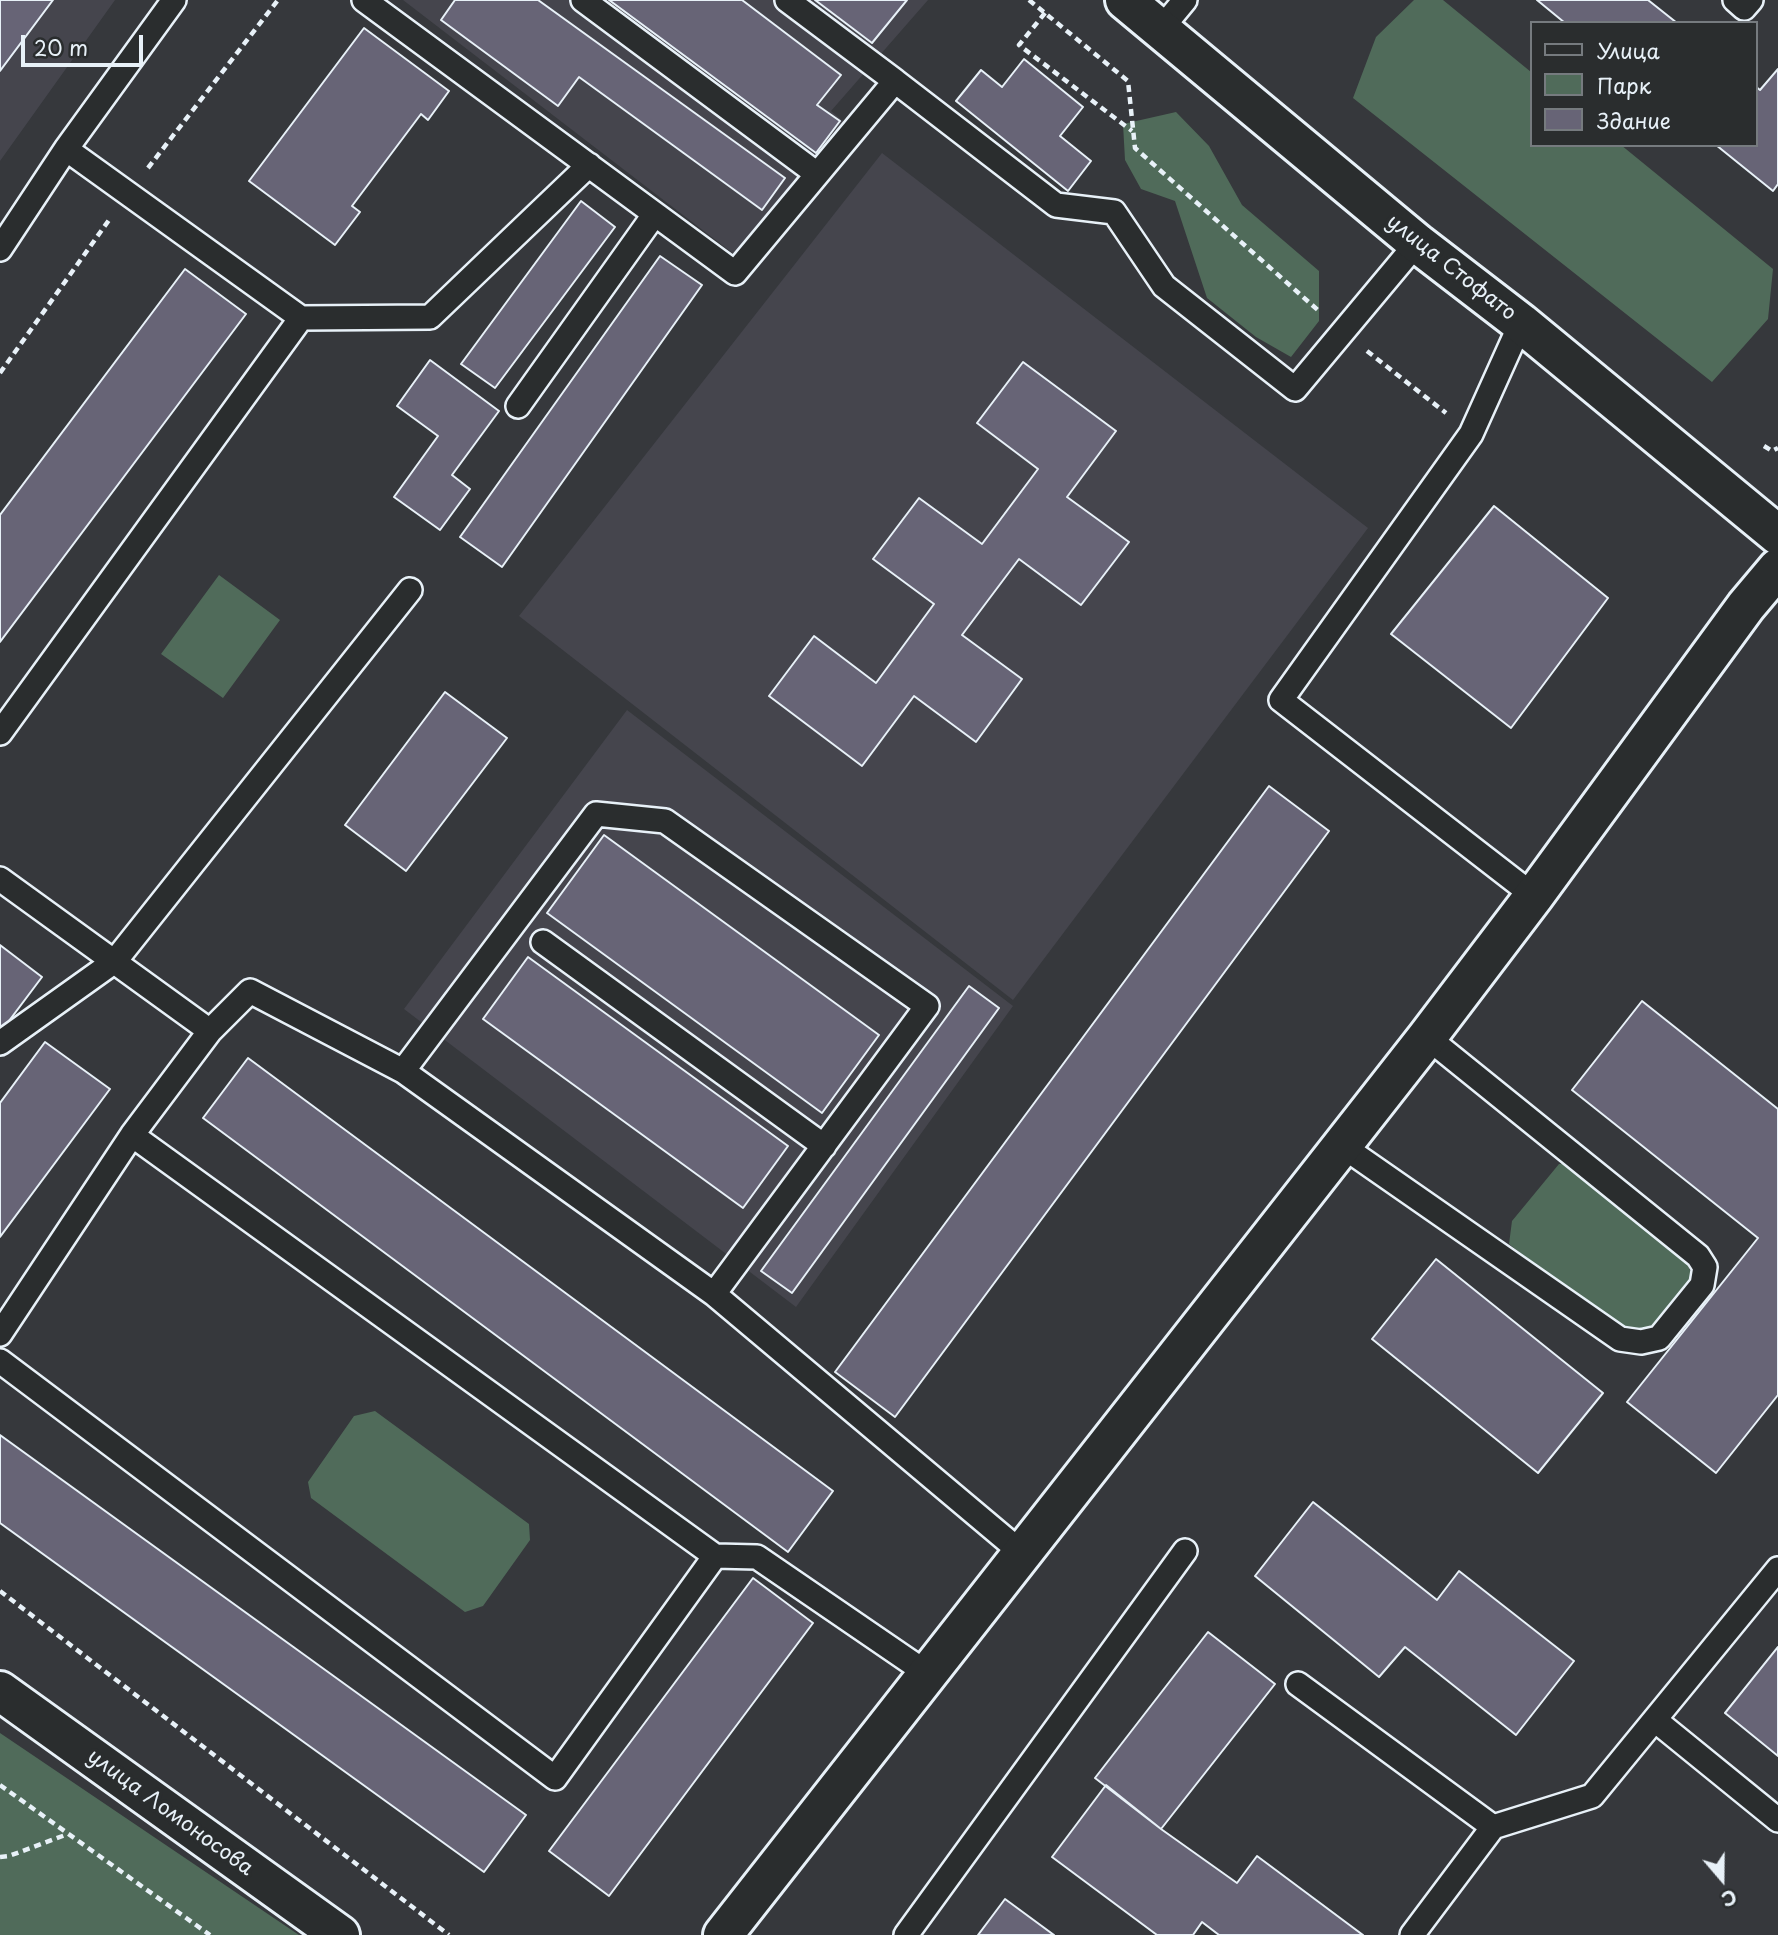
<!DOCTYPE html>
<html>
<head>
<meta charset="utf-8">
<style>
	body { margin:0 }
	#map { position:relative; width:1778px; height:1935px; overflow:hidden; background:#36383c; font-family:"Playpen Sans",sans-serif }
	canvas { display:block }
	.legend { position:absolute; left:1530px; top:21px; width:228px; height:126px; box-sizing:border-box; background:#2a2d2e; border:2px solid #767b7f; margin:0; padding:9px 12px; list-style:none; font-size:21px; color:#e8f1f8 }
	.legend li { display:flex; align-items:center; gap:14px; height:35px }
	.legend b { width:35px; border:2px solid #767b7f }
	.north { position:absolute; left:1687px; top:1844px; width:70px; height:70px; -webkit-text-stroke:5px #2a2d2e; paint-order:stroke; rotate:160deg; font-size:19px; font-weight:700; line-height:28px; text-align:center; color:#e8f1f8 }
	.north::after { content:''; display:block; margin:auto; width:24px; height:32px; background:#e8f1f8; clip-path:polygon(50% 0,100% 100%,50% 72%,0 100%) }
	.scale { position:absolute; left:21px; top:35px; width:122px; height:32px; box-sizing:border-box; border:4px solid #e8f1f8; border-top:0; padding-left:9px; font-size:21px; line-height:24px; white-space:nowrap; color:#e8f1f8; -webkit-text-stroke:5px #2a2d2e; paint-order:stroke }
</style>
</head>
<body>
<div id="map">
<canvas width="1778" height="1935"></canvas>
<ul class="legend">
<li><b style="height:9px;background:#2a2d2e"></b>Улица</li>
<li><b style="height:19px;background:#506b5a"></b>Парк</li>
<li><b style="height:19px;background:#676476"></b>Здание</li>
</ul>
<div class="north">С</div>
<div class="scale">20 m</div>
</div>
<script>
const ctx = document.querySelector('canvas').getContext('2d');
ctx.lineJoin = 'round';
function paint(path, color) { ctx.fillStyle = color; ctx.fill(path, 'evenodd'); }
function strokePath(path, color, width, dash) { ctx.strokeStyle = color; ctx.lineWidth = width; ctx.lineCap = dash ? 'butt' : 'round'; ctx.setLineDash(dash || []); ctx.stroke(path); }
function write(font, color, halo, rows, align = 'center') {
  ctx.font = font + ' "Playpen Sans",sans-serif'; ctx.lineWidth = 7; ctx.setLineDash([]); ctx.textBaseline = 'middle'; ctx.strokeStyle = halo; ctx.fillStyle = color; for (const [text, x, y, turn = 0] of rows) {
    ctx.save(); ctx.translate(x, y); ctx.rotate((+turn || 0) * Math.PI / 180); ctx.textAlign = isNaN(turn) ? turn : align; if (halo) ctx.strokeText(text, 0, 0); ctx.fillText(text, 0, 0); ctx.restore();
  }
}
paint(new Path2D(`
	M0 0H115L0 161Z
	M403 0H928L831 111 844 122 739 258Z
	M882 153 1368 528 1013 1000 519 616Z
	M627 710 1013 1006 796 1307 404 1009Z`), '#45454d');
paint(new Path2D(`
	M1414 0H1443L1531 72V145H1621L1773 269 1768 319 1712 382 1353 98 1376 37Z
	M1176 112 1209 146 1242 205 1319 271V321L1291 357 1256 337 1207 298 1175 201 1141 189 1125 160 1123 124Z
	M219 575 280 620 223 698 161 654Z
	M1559 1164H1564L1685 1257 1692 1276 1690 1288 1657 1330 1631 1332 1615 1328 1509 1244 1512 1221Z
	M375 1411 529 1524 530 1540 483 1606 465 1612 311 1498 308 1482 354 1416Z
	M0 1733 299 1935H0Z`), '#506b5a');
const building = new Path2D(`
	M0 0H53L0 71Z
	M455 0H538L785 178 762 210 579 77 558 106 441 20Z
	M609 0H742L841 75 817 105 840 121 816 153Z
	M815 0H907L872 43Z
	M1537 0H1648L1677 23H1565Z
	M364 28 449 91 428 120 421 114 352 206 360 212 335 245 249 181Z
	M1024 59 1083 107 1060 136 1091 161 1068 191 956 101 981 70 1002 87Z
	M1778 69V184L1773 191 1716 145H1755V86L1760 90Z
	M581 201 615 227 495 388 461 364Z
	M660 256 702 285 502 567 460 537Z
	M185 269 246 314 0 642V515Z
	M430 360 499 411 452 475 470 489 440 530 394 497 438 436 397 406Z
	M1023 362 1116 431 1067 497 1129 542 1081 605 1019 559 962 635 1022 679 976 742 914 696 862 766 769 696 814 636 876 683 934 604 873 559 919 498 982 544 1038 469 977 423Z
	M1494 506 1608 598 1511 728 1391 634Z
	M445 692 507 738 406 871 345 825Z
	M1269 786 1329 831 895 1417 835 1372Z
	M604 835 879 1035 822 1113 547 913Z
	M0 945 42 977 0 1033Z
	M528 957 788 1146 743 1208 483 1019Z
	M969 986 999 1008 792 1293 761 1271Z
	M1642 1001 1778 1109V1395L1716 1473 1627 1402 1758 1238 1572 1090Z
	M45 1042 110 1089 0 1237V1103Z
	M248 1058 833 1491 788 1552 203 1118Z
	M1436 1259 1603 1393 1538 1473 1372 1339Z
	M0 1435 526 1815 484 1872 0 1523Z
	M1313 1502 1437 1600 1459 1571 1574 1661 1516 1735 1405 1647 1379 1677 1255 1576Z
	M753 1578 813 1623 609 1896 549 1851Z
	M1208 1632 1275 1684 1161 1829 1095 1778Z
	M1778 1647V1756L1725 1713Z
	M1106 1785 1161 1829 1237 1883 1257 1856 1363 1935H1219L1202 1922 1193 1935H1157L1052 1857Z
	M1005 1899 1054 1935H978Z`);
paint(building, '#676476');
strokePath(building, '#e8f1f8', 2);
const lane = new Path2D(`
	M364 0 735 273 895 81 1056 205 1114 212 1164 286 1295 389 1417 243
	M583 0 817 174
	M787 0 895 81
	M1735 0 1744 8 1751 0
	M1161 29 1185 0
	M66 149 301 318
	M0 249 66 149 174 0
	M1521 323 1471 434 1281 700 1534 896
	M518 406 654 215
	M0 733 301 318 430 317 589 165
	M0 879 210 1031 250 991 403 1071 714 1294 1022 1553
	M543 942 824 1146
	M210 1031 132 1135 715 1556 757 1557 928 1674
	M0 1043 115 961 410 590
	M403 1071 596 814 665 821 927 1006 714 1294
	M1341 1145 1620 1339 1641 1342 1659 1338 1702 1285 1705 1267 1698 1256 1427 1037
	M0 1334 132 1135
	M0 1361 555 1778 715 1556
	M1298 1684 1493 1827
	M1655 1720 1778 1820
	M906 1935 1185 1551
	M1412 1935 1493 1827 1592 1796 1778 1569`);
const street = new Path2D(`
	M723 1935 1427 1037 1534 896 1746 606 1778 568`);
const secondary = new Path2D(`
	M1125 0 1417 243 1521 323 1778 535
	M0 1691 340 1935`);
strokePath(lane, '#e8f1f8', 28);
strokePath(street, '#e8f1f8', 44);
strokePath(secondary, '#e8f1f8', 44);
strokePath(new Path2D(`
	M1029 0 1128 81 1135 148 1320 312
	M1045 13 1019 45 1132 131
	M148 168 278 0
	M1367 351 1446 413
	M0 373 109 220
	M1764 446 1772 451 1778 448
	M0 1591 449 1935
	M0 1785 210 1935
	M0 1857 9 1856 68 1834`), '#e8f1f8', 4.5, [7, 5]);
strokePath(lane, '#2a2d2e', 23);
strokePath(street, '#2a2d2e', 38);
strokePath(secondary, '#2a2d2e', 38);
write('21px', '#e8f1f8', '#2a2d2e', [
	["улица Стофато",1451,268,38],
	["улица Ломоносова",170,1813,36]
]);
</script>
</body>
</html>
